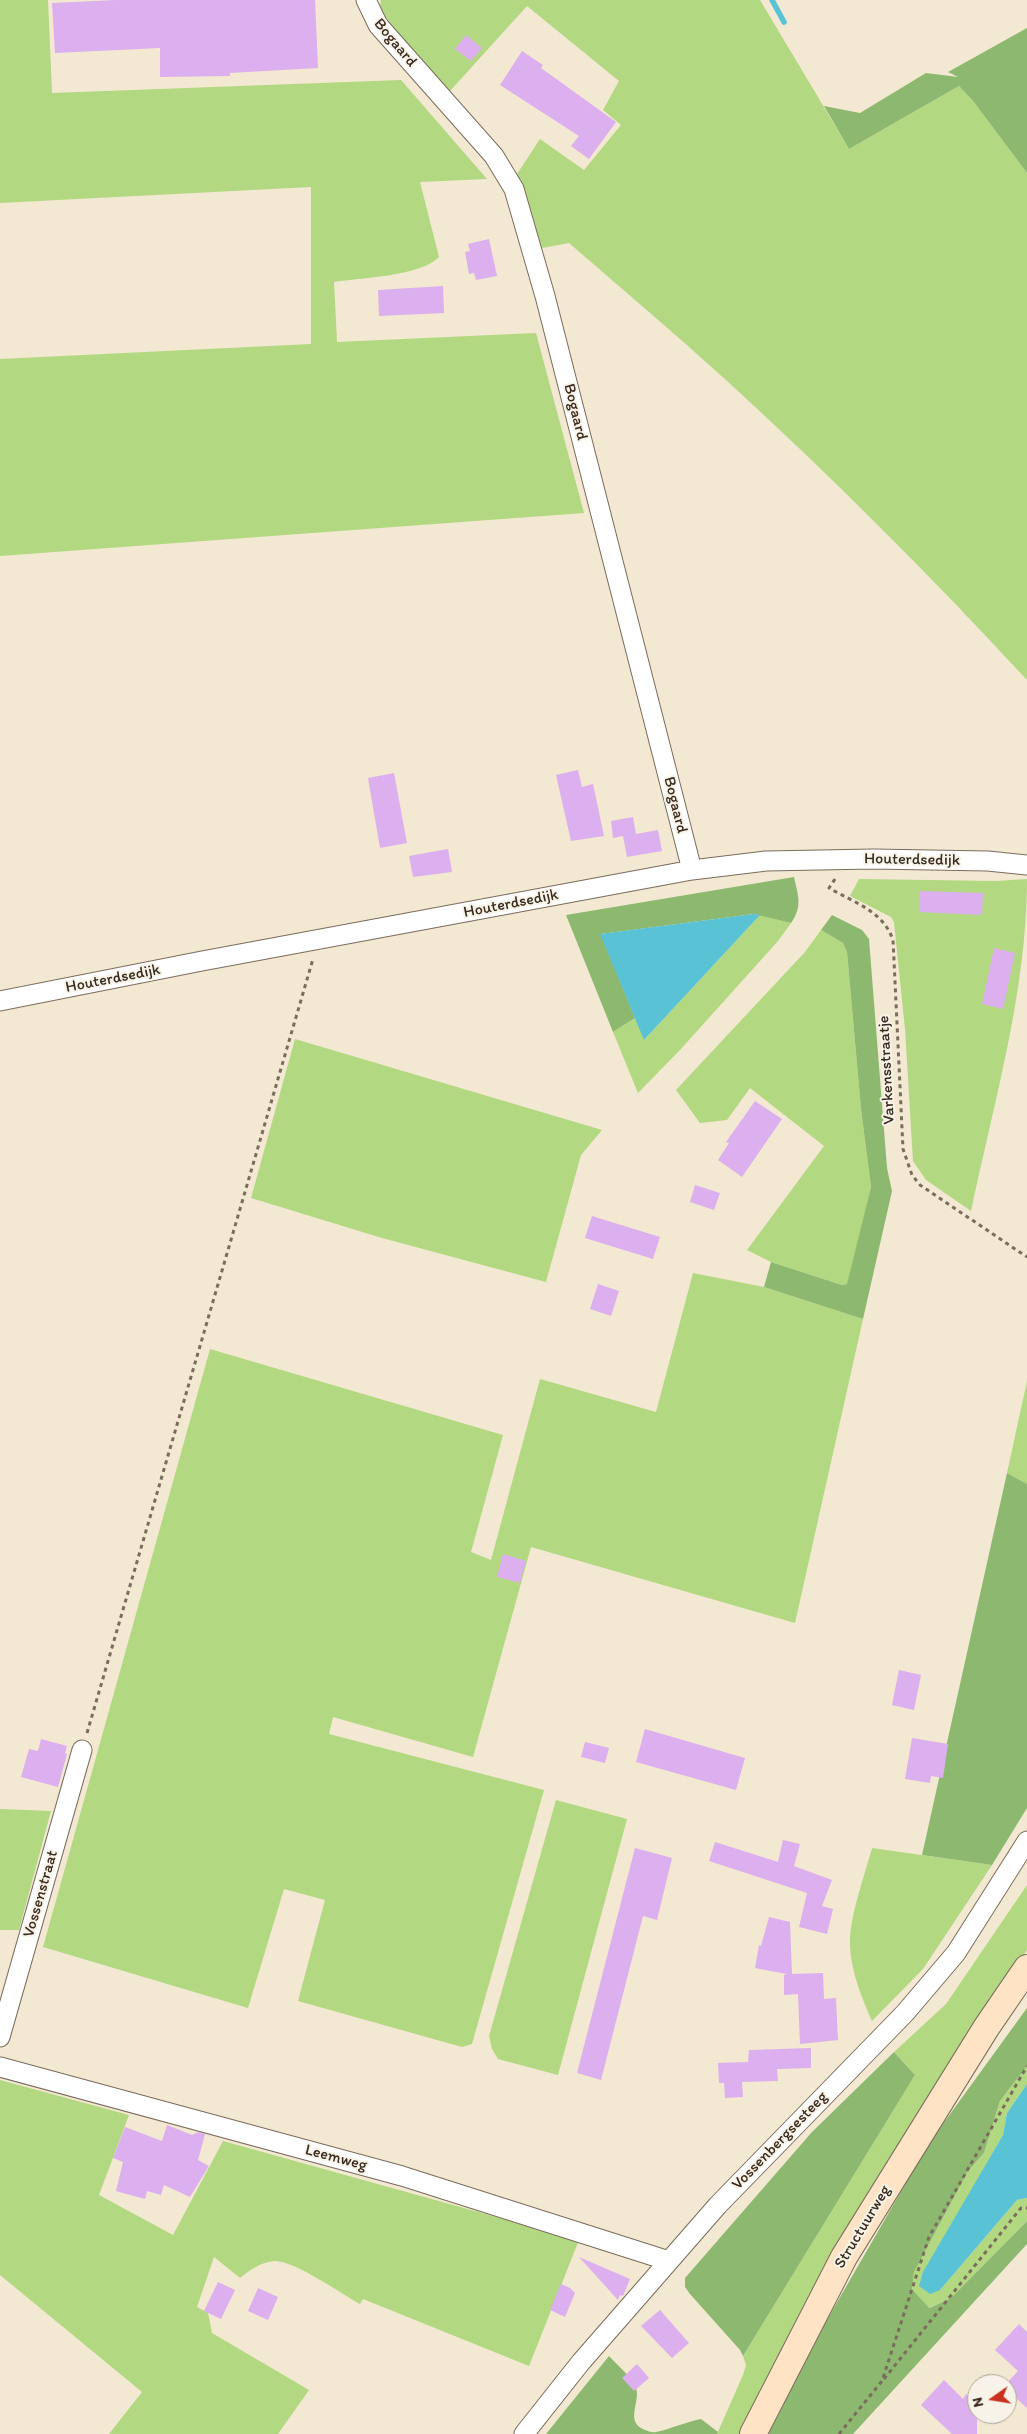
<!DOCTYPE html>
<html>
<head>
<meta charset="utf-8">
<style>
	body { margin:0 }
	#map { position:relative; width:1027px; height:2434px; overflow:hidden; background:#f3e8d2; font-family:Itim,sans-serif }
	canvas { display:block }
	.north { position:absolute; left:967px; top:2374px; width:50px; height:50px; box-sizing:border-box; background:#f7f3e8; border:1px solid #aca397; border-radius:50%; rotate:257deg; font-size:14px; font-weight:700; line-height:20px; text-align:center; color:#3b2a1e }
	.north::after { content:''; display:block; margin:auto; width:18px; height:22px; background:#c8321e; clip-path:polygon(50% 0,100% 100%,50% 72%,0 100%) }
</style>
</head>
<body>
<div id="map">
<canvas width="1027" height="2434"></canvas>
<div class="north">N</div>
</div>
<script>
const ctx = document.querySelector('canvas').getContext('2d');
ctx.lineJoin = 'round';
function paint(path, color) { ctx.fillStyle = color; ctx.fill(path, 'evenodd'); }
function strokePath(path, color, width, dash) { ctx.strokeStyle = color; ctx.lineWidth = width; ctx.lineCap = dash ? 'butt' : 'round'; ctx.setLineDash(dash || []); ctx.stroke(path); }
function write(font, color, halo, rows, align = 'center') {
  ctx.font = font + ' Itim,sans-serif'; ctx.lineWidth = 4; ctx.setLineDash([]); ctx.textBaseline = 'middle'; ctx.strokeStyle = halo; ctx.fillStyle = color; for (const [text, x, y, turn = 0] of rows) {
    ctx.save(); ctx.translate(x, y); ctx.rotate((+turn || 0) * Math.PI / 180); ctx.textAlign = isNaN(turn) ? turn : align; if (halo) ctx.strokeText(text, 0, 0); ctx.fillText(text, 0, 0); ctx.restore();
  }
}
paint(new Path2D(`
	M0 0H48L52 93 401 80 487 179 420 182 439 257C422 276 359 278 334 282L337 342 536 333 584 513 0 556V359L311 344V187L0 203Z
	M381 0H760L849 149 959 86 973 101 1027 173V680C931 576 830 475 726 380 674 333 621 288 569 243L542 248 517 174 540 139 584 170 621 125 603 110 619 81 527 6 450 91 379 14Z
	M859 879 996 881 1027 879C1027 990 994 1102 971 1211L926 1180 913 1161 905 1029 894 922 891 917 850 896Z
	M760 915 791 923 778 941 680 1050 638 1093 613 1032 635 1018 645 1039Z
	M821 930 843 943 847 952 861 1109 871 1187 850 1276 847 1284 842 1285 771 1262 747 1250 824 1146 750 1088 727 1120 700 1123 676 1090 805 952Z
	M295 1039 602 1130 581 1155 546 1282 382 1238 251 1198Z
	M693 1273 764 1287 863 1319 795 1623 531 1547 473 1757 333 1717 329 1734 544 1790 472 2044 462 2047 298 2001 325 1900 284 1889 248 2008 43 1947 210 1349 503 1435 471 1552 491 1560 540 1379 656 1412Z
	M1027 1381V1484L1007 1473Z
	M556 1800 627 1819 558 2075 498 2059 492 2049 489 2036Z
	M0 1809 51 1811 19 1930H0Z
	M872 1848 992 1865 923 1969 872 2021C861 1996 849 1966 850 1939 851 1913 865 1874 872 1848Z
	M1027 1885V1950L997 1995 740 2434H717L743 2375 746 2365 743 2356 915 2075 894 2052 946 2004Z
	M1027 2066V2084L1007 2113 1003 2135 924 2272 940 2290 1017 2200 1027 2198V2221L951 2298 928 2308 912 2289 914 2272 968 2171 984 2153 1000 2101Z
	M0 2080 129 2115 99 2195 173 2235 223 2141 579 2240 529 2366 363 2299 360 2304C342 2294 292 2259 274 2261 261 2262 250 2270 240 2278L214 2257 197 2307 208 2313 212 2333 309 2390 278 2434H109L142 2392 0 2275Z`), '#b2d881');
paint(new Path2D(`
	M1027 28V173L973 101 959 86 849 149 824 106 860 113 926 73 958 77 948 72Z
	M794 877C798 896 803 906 791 923L754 914 601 934 635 1018 613 1032 566 915Z
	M832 915 862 930 869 939 887 1168 892 1191 863 1319 764 1287 771 1262 842 1285 847 1284 871 1187 861 1109 847 952 843 943 821 930Z
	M1007 1473 1027 1484V1808L992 1865 922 1855Z
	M1027 2008V2066L1000 2101 984 2153 968 2171 914 2272 912 2289 929 2308 951 2298 1027 2221V2244L853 2434H765L783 2396 929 2143Z
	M894 2052 915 2075 743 2356 740 2350 690 2294 685 2287V2278L812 2132Z
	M609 2356C617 2365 632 2377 636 2388 641 2402 624 2422 645 2430 648 2431 652 2433 656 2432 671 2429 685 2422 701 2419L718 2432 717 2434H546Z`), '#8db86f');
paint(new Path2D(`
	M754 914 760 915 644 1040 600 934Z
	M1027 2084V2198L1017 2200 940 2290 930 2294 919 2286 923 2272 1003 2135 1007 2113Z`), '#59c2d5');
strokePath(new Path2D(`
	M772 0 784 22`), '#59c2d5', 5.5);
paint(new Path2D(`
	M116 0H315L318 68 230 73V76L160 77V48L55 53 52 3Z
	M466 35 482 48 471 61 455 49Z
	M522 51 543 65 541 68 616 122 589 159 571 146 579 136 500 85Z
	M489 239 497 276 476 280 474 273 469 274 465 252 470 251 468 244Z
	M443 286 444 313 379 316 378 290Z
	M578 770 582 787 593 784 604 836 571 841 556 775Z
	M394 773 407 843 380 848 368 778Z
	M633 817 636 834 658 830 662 851 627 857 623 836 613 838 611 821Z
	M448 849 452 872 413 877 409 856Z
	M920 891 983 893 982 915 919 912Z
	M994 948 1015 953 1003 1009 982 1004Z
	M755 1101 782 1119 742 1177 718 1160 729 1143 726 1142Z
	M695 1185 720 1193 714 1210 690 1202Z
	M592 1216 660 1237 653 1259 585 1238Z
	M598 1284 619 1291 611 1316 590 1309Z
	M503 1554 526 1561 520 1583 497 1577Z
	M899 1670 921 1675 914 1710 892 1705Z
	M645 1729 745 1758 736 1790 636 1762Z
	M912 1738 948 1744 943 1778 931 1776 930 1783 905 1779Z
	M41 1739 67 1746 65 1753 67 1754 58 1787 21 1777 29 1749 38 1751Z
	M585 1742 609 1748 605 1763 581 1757Z
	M783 1840 800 1844 794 1866 832 1880 822 1906 833 1909 827 1934 799 1927 807 1893 709 1861 715 1842 778 1862Z
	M635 1848 672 1858 657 1920 643 1916 601 2080 577 2073Z
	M769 1917 790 1922 792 1974 823 1973 824 1999 836 1998 838 2040 800 2044 798 1994 784 1995V1975L787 1974 755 1968 759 1945 761 1946Z
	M811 2048V2068L777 2069 778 2081 742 2082 743 2097 725 2098 724 2083H719L718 2063 748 2062 749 2050Z
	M167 2125 192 2135 198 2132 205 2134 198 2160 209 2166 190 2197 164 2185 161 2195 147 2191 145 2199 116 2191 123 2162 113 2158 125 2127 162 2141Z
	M579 2257 630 2279 623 2296 620 2295 618 2300Z
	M218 2282 235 2290 221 2319 204 2311Z
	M561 2284 570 2288 575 2293 565 2317 550 2310Z
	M258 2288 278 2297 268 2320 248 2311Z
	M660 2310 689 2343 672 2358 641 2326Z
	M1019 2324 1027 2332V2408L1007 2390 1006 2384 1018 2371 995 2350Z
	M637 2364 649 2378 634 2391 622 2378Z
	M944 2380 963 2399 966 2394 977 2405V2434H952L921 2405Z`), '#dcafee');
const street = new Path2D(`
	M366 0 378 25 494 156 514 189 545 296 692 870
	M0 1001 202 961 692 870 766 861 873 859 988 861 1027 865
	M0 2037 82 1750
	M0 2067 402 2176 669 2261
	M524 2434 581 2362 718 2205 905 2013 956 1953 1027 1841`);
const secondary = new Path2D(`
	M753 2434 844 2257 986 2028 1027 1968`);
strokePath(street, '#7b6c5d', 21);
strokePath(secondary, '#7b6c5d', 28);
strokePath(new Path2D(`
	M835 879 829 888C855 903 883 911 893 940L903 1149 912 1175 920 1185 1027 1257
	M87 1733 313 959
	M884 2379 1021 2208H1027
	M839 2434 882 2381 929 2237 1027 2066`), '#7b6c5d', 3, [4, 4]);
strokePath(street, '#fff', 19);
strokePath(secondary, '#fee4c5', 26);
write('16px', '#3b2a1e', '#f7f3e8', [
	["Bogaard",395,43,50],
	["Bogaard",575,412,76],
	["Bogaard",675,805,76],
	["Houterdsedijk",912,860,1],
	["Houterdsedijk",511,904,-11],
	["Houterdsedijk",113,979,-11],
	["Varkensstraatje",887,1070,-93],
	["Vossenstraat",41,1894,-74],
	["Vossenbergsesteeg",780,2141,-46],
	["Leemweg",336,2158,15],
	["Structuurweg",863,2227,-59]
]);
</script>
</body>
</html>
